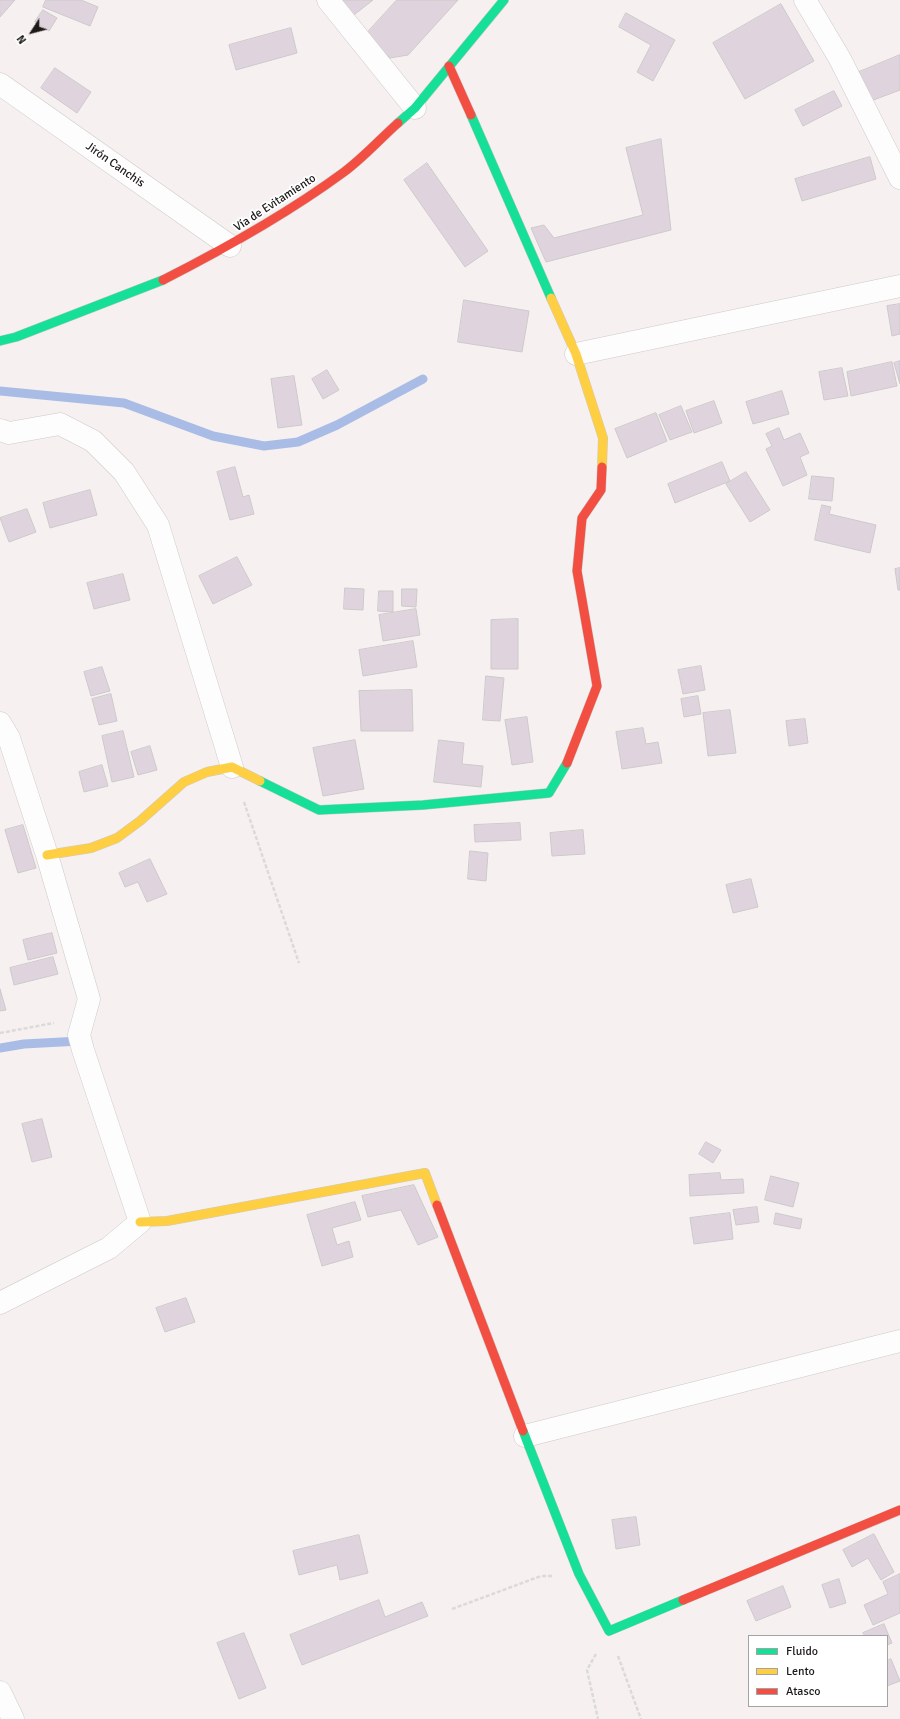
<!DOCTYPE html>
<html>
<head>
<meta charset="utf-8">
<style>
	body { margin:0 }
	#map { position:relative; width:900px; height:1719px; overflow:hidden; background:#f6f1f0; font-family:Signika,sans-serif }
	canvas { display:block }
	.legend { position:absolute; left:748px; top:1635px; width:140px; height:72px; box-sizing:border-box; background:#fff; border:1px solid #a4a3a3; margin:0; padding:5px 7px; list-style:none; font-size:12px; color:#1c1918 }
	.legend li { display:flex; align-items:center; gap:8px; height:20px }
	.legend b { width:20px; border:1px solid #a4a3a3 }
	.north { position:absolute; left:12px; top:12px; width:40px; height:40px; -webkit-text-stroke:3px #fff; paint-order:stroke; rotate:234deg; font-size:11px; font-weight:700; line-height:16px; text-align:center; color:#1c1918 }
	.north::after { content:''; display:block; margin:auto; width:14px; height:18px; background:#1c1918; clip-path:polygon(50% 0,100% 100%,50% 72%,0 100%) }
</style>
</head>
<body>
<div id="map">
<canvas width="900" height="1719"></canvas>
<ul class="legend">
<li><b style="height:5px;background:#16e098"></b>Fluido</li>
<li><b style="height:5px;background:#ffcf43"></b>Lento</li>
<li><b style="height:5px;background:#f24e42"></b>Atasco</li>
</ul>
<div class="north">N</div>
</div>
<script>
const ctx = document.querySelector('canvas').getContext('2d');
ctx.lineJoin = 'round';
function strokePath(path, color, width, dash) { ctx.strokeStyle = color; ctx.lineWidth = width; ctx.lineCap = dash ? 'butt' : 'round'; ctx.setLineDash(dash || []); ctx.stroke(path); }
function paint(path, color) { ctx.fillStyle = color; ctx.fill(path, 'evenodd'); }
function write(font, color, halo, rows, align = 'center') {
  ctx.font = font + ' Signika,sans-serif'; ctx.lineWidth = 3.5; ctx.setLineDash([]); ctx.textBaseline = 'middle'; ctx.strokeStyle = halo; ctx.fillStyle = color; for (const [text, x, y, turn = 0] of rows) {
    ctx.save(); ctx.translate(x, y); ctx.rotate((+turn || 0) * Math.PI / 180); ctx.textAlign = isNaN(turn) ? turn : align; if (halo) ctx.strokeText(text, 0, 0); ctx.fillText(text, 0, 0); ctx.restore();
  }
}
strokePath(new Path2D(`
	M0 391 124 403 213 436 264 446 298 442 337 425 423 379
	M0 1048 24 1044 80 1041`), '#a9bce5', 9);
const building = new Path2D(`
	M0 0H15L0 17Z
	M46 0H81L98 7 90 26 43 7Z
	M336 0H373L350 18Z
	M397 0H458L408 55 390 58 366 34Z
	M781 4 814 61 745 99 713 43Z
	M43 10 57 18 49 31 35 22Z
	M626 13 675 40 653 81 637 72 651 45 619 27Z
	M291 28 297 53 236 70 229 45Z
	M900 55V90L871 101 859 72Z
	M55 68 91 92 77 113 41 88Z
	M834 91 842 106 803 126 795 110Z
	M661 139 671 230 546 262 531 228 544 225 554 238 643 215 626 148Z
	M870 157 876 179 802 201 795 179Z
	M427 163 488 251 465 267 404 180Z
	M464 300 529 311 522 352 458 342Z
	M900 304V334L892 336 887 306Z
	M900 361V384L894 363Z
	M892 362 897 386 851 396 847 372Z
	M842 368 848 396 824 400 819 372Z
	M327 370 339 390 323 399 312 379Z
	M294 376 302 425 278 428 271 379Z
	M782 391 789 414 753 424 746 402Z
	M714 401 722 423 694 433 686 411Z
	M681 406 692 432 670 440 659 415Z
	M656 413 667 441 627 458 615 429Z
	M779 428 784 440 800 433 809 453 800 457 807 475 783 486 766 449 772 446 766 434Z
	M722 462 730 481 675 503 668 484Z
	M235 467 243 497 249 495 254 514 230 520 217 472Z
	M746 472 770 510 750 522 726 484Z
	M812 476 834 478 832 501 809 499Z
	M90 490 97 515 50 528 43 503Z
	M822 505 831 507 829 514 876 525 870 553 815 540Z
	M27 509 36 532 9 542 0 518Z
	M237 557 252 585 213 604 199 576Z
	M900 568V590H898L895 569Z
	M123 574 130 600 94 609 87 583Z
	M345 588 364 589 363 610 344 609Z
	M402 589H417L416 607 402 606Z
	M379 591H393V612L378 611Z
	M416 609 420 635 383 641 379 615Z
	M518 619V669H491V620Z
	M413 641 417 667 363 676 359 650Z
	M701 666 705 690 683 694 678 670Z
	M102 667 110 691 91 696 84 672Z
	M486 676 504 678 500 721 483 720Z
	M412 690 413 731H361L359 691Z
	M111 694 117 721 99 725 92 699Z
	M698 696 701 714 684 717 681 699Z
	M730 710 736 753 708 756 703 713Z
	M527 717 533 762 512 765 505 720Z
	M805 719 808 743 789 746 786 721Z
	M643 728 646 744 658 742 662 763 622 769 616 732Z
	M123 731 134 777 112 782 102 736Z
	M355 740 364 789 323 796 313 748Z
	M439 740 464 743 462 764 483 766 481 787 434 782Z
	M150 746 157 770 138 775 131 752Z
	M102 765 108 786 84 792 79 772Z
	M520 823 521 840 475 842 474 825Z
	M23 825 36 868 18 873 5 830Z
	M583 830 585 854 552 856 550 833Z
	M470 851 488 853 486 881 468 879Z
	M150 859 167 894 147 902 138 882 125 887 119 873Z
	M751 879 758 907 733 913 726 885Z
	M52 933 57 953 28 960 23 940Z
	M53 957 58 974 14 985 10 968Z
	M0 989 6 1010 0 1011Z
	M42 1119 52 1157 32 1162 22 1124Z
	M706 1142 721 1150 713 1163 699 1154Z
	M720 1173 721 1180 743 1179 744 1193 690 1196 689 1175Z
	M771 1176 799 1183 793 1207 765 1200Z
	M414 1185 438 1237 418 1245 401 1210 368 1217 362 1196Z
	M355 1202 361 1220 332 1228 337 1245 349 1241 353 1257 322 1266 307 1215Z
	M757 1207 759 1222 736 1225 733 1210Z
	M730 1213 733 1239 694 1244 690 1218Z
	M776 1213 802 1219 800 1229 774 1224Z
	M186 1298 195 1322 165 1332 156 1308Z
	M636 1517 640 1545 616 1549 612 1520Z
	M874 1534 894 1572 881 1580 868 1558 852 1567 843 1550Z
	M359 1535 368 1573 340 1580 337 1565 299 1575 293 1551Z
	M900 1574V1613L873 1625 864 1605 888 1594 883 1582Z
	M839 1579 846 1603 830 1608 822 1585Z
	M783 1586 791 1607 756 1621 747 1601Z
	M379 1600 385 1617 422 1602 428 1616 302 1665 290 1635Z
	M884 1624 892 1643 887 1645V1636H865L863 1633Z
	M244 1633 266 1688 239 1699 217 1643Z
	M891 1659 900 1681 887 1686V1661Z`);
paint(building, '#dfd4de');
strokePath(building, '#ccc9ca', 1);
const street = new Path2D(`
	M328 0 415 108
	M805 0 840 59 900 178
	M0 84 230 246
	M576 354 900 286
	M0 430 9 433 60 424 93 441 124 472 158 525 232 767
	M0 723 9 738 47 855 89 999 79 1035 83 1050 140 1222 109 1248 0 1303
	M525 1436 900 1341
	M0 1692 13 1719`);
const fast = new Path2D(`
	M471 115 551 298
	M398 123 415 108 504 0
	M0 341 16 337 163 280
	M260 781 319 810 423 805 549 793 567 763
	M523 1431 579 1574 609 1631 683 1600`);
const slow = new Path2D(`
	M551 298 576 354 603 438 602 467
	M47 855 91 848 117 838 140 821 184 782 207 772 232 767 260 781
	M140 1222 167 1221 425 1173 437 1205`);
const jam = new Path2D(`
	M449 66 471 115
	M163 280C226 248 287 214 344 172 363 158 380 139 398 123
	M567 763 597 686 577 571 582 518 601 490 602 467
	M437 1205 523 1431
	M683 1600 900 1510`);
strokePath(street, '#cdc9c7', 23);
strokePath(fast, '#cdc9c7', 10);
strokePath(slow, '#cdc9c7', 10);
strokePath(jam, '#cdc9c7', 10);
strokePath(new Path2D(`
	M244 802 299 963
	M0 1033 54 1023
	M452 1609 541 1576H553
	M596 1654 587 1670 598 1719
	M618 1656 641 1719`), '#dcdad9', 2.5, [4, 2]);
strokePath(street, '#fefdfd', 22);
strokePath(fast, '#16e098', 9);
strokePath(slow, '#ffcf43', 9);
strokePath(jam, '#f24e42', 9);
write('12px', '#1c1918', '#fff', [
	["Jirón Canchis",115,165,35],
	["Vía de Evitamiento",275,203,-33]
]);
</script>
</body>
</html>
